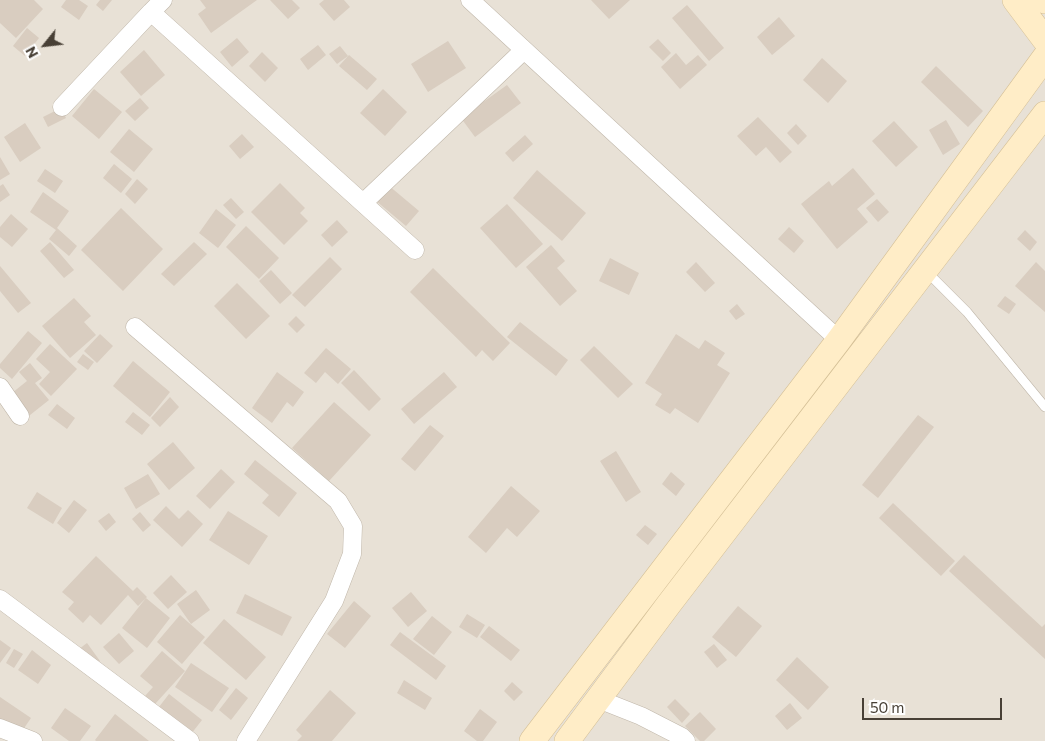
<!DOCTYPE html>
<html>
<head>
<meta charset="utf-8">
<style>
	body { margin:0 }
	#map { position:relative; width:1045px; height:741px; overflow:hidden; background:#f4f0e8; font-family:Commissioner,sans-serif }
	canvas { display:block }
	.north { position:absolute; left:20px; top:20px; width:50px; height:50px; -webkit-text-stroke:4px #fff; paint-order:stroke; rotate:241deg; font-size:14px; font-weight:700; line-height:20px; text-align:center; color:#484036 }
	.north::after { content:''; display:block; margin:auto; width:18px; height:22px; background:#484036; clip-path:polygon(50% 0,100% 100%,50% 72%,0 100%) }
	.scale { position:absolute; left:862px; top:698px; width:140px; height:22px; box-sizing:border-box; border:2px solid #484036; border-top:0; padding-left:6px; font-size:15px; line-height:18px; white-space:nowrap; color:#484036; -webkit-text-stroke:4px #fff; paint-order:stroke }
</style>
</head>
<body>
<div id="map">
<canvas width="1045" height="741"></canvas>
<div class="north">N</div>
<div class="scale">50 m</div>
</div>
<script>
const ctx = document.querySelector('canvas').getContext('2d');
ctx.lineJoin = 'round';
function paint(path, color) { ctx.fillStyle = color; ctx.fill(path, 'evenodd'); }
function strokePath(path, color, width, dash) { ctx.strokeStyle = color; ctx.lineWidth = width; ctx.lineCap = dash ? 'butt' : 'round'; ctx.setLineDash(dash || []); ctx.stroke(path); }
paint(new Path2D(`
	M0 0H1045V741H0Z`), '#e8e1d6');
paint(new Path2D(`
	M0 0H34L43 9 16 38 0 23Z
	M66 0H79L88 6 79 20 61 7Z
	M100 0H112L103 11 96 5Z
	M200 0H257L211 33 198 14 206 8Z
	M270 0H292L300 8 288 19Z
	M324 0H344L350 7 334 21 319 4Z
	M591 0H630L609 19Z
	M687 5 724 48 709 61 672 18Z
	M779 17 795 36 772 55 757 37Z
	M27 28 39 38 25 56 13 46Z
	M237 38 249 52 232 67 220 52Z
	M658 39 671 53 663 61 649 47Z
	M448 41 466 68 428 92 411 64Z
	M318 45 326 55 308 70 300 59Z
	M340 46 348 56 337 64 329 54Z
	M144 50 165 75 141 96 120 72Z
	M262 52 278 68 265 82 249 66Z
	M676 53 686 65 698 55 707 65 680 89 661 67Z
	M349 55 377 79 367 90 339 66Z
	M822 58 847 81 828 103 803 80Z
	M936 66 983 111 968 127 921 82Z
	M507 85 521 103 475 137 461 118Z
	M94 89 122 112 99 139 72 116Z
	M383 89 407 112 385 136 360 113Z
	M140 98 149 108 135 121 125 111Z
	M61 108 66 118 48 127 43 117Z
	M758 117 792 152 780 163 766 147 756 156 737 136Z
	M946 120 960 144 943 155 929 130Z
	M894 121 918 147 896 167 872 141Z
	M25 123 41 148 20 162 4 137Z
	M796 124 807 136 798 145 787 133Z
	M129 129 153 149 134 172 110 152Z
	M242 134 254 147 240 159 229 146Z
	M525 135 533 144 513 162 505 153Z
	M0 157 10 174 0 180Z
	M114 164 132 179 121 193 103 178Z
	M853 168 875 194 857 209 868 222 837 249 801 204 829 181 832 186Z
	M45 169 63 181 55 193 37 181Z
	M537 170 586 213 562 241 513 198Z
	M137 179 148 189 135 204 125 194Z
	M280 183 305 208 300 213 308 221 284 245 251 212Z
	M3 184 10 195 0 202V186Z
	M388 185 419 211 406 226 375 200Z
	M43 192 69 211 57 228 77 246 69 256 49 239 56 230 30 212Z
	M231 198 244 212 236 219 223 205Z
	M877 199 889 212 878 222 866 208Z
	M507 204 543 244 516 268 480 228Z
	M121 208 163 249 123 291 81 250Z
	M216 209 236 225 218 248 199 233Z
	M11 214 28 229 12 247 0 237V227Z
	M337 220 348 232 332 247 321 235Z
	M246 226 279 258 259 279 226 247Z
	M789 227 804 241 794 253 778 239Z
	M1025 230 1037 242 1030 251 1017 239Z
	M50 242 74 270 64 278 40 251Z
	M194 242 207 254 174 286 161 274Z
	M551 245 565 261 557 268 577 291 560 306 526 267Z
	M330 257 342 269 305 307 292 295Z
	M610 258 639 273 629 295 599 281Z
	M696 262 715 283 705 292 686 272Z
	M1036 262 1045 271V312L1015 286Z
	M0 266 31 303 18 313 0 291Z
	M433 268 510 343 493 361 482 350 476 357 410 292Z
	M271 270 292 293 280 304 259 281Z
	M237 283 270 316 246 339 214 306Z
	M1005 296 1016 304 1009 314 997 306Z
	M74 298 91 316 84 322 96 335 70 358 42 326Z
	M737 304 745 314 736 320 729 311Z
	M296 316 305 325 297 333 288 324Z
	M520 322 568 360 556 376 507 337Z
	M28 331 42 343 12 379 0 368V364Z
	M100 334 113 346 97 363 84 351Z
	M676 334 699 349 705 340 725 353 717 365 730 373 698 423 675 408 670 414 655 405 662 394 645 383Z
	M50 344 77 369 51 396 39 384 50 372 36 359Z
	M594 346 633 384 618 398 580 360Z
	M326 348 351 369 338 384 325 372 316 383 304 373Z
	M83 354 94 362 88 370 77 362Z
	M133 361 170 392 150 417 113 386Z
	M30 363 42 378 35 383 49 400 25 419 7 397 27 381 19 372Z
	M354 370 381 399 369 411 341 383Z
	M277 372 304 392 293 407 287 402 272 423 252 408Z
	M444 372 457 387 414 424 401 409Z
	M170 397 179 407 160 427 151 418Z
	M334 402 371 435 329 481 292 448Z
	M57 404 75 418 67 429 48 415Z
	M133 412 150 425 142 435 125 422Z
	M918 415 934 427 878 498 862 485Z
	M430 425 444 436 415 471 401 459Z
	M173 442 195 468 169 490 147 464Z
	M616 451 641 492 626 502 600 461Z
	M255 460 297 493 279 517 262 503 269 495 244 474Z
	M221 469 235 482 210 509 196 496Z
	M671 472 685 484 676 496 662 484Z
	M148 474 160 494 136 509 124 488Z
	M511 486 540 511 517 537 507 528 486 553 468 537Z
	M37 492 62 508 53 524 27 508Z
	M74 500 87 510 69 533 57 523Z
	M893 503 955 561 941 576 879 518Z
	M166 506 179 519 188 510 203 524 182 547 153 520Z
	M228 511 268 536 249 565 209 540Z
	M140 512 151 525 143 532 132 519Z
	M109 513 116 522 106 531 98 521Z
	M645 525 657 534 648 545 636 535Z
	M964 555 1042 627 1045 624V659L949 571Z
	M96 556 133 591 137 587 147 597 138 606 128 595 101 625 90 615 83 623 68 609 74 602 62 592Z
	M171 575 187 592 168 609 153 593Z
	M196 590 210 610 191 624 177 604Z
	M411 592 427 611 408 627 392 608Z
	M245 594 292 617 282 636 236 613Z
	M146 598 170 618 147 648 122 628Z
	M354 601 371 616 345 648 327 634Z
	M738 606 762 626 736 657 712 637Z
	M467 614 485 625 477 638 459 627Z
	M180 615 205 637 182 664 157 642Z
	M432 616 452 632 434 655 413 639Z
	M224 619 266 657 246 680 203 643Z
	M489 626 520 650 511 661 480 637Z
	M400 632 446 666 436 680 390 645Z
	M119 633 134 651 119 664 103 647Z
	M0 640 11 648 0 663Z
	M87 643 100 661 92 667 79 649Z
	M714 644 727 660 717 668 704 652Z
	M14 649 23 654 14 668 6 663Z
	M32 650 51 665 38 684 18 670Z
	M162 651 185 671 155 704 145 696 153 687 140 676Z
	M797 657 829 687 808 710 776 680Z
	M191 663 229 688 212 712 175 687Z
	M404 680 432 698 425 710 397 693Z
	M512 682 523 692 514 701 504 691Z
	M236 688 248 698 231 720 219 710Z
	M330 690 356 713 332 741H297L302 736 296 730Z
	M169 694 202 720 191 734 159 707Z
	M0 697 31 718 20 734 0 720Z
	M675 699 690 714 682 723 667 707Z
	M790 703 802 718 787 730 775 716Z
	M65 708 91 726 80 741H69L51 728Z
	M480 709 497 722 483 741H477L464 731Z
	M700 712 716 729 704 741H700L685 726Z
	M115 714 149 741H96L95 740Z`), '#d9cdc0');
const lane = new Path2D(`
	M927 272 967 312 1045 407`);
const street = new Path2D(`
	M470 0 839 340
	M151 12 163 0
	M62 107 151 12 415 250
	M363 203 524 50
	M135 327 338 501 353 526 352 554 334 601 246 741
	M0 387 20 416
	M0 599 190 741
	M598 699 641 716 682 737 686 741
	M0 728 33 741`);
const secondary = new Path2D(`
	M1015 0 1045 40
	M1043 0 1045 1
	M532 741 839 340 1045 57
	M567 741 669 604 1045 114`);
strokePath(lane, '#c0b7aa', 10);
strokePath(street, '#c0b7aa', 19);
strokePath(secondary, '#d5c097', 26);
strokePath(lane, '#fff', 9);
strokePath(street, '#fff', 18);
strokePath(secondary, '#ffedc7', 25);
</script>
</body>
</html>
